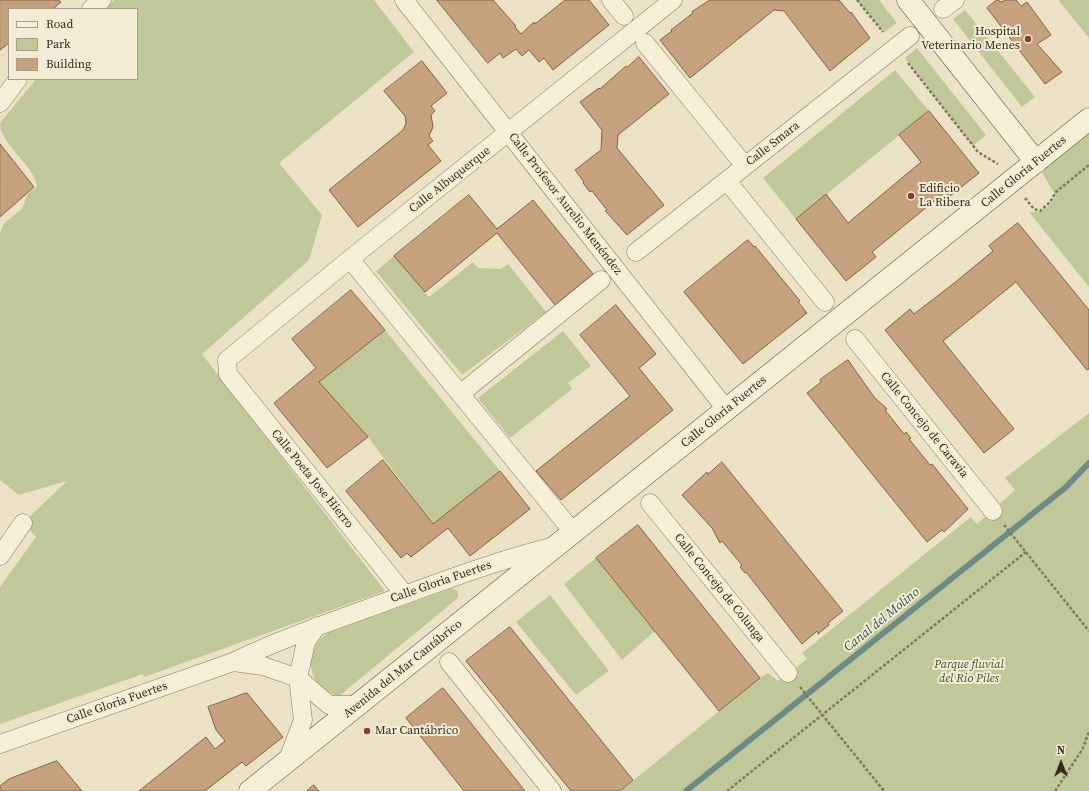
<!DOCTYPE html>
<html>
<head>
<meta charset="utf-8">
<style>
	body { margin:0 }
	#map { position:relative; width:1089px; height:791px; overflow:hidden; background:#ebe2c6; font-family:"Source Serif 4",serif }
	canvas { display:block }
	.legend { position:absolute; left:8px; top:8px; width:130px; height:72px; box-sizing:border-box; background:#f3ecd5; border:1px solid #a79f8c; margin:0; padding:5px 7px; list-style:none; font-size:12px; color:#362c1f }
	.legend li { display:flex; align-items:center; gap:8px; height:20px }
	.legend b { width:20px; border:1px solid #a79f8c }
	.north { position:absolute; left:1041px; top:743px; width:40px; height:40px; -webkit-text-stroke:3px #f3ecd5; paint-order:stroke; rotate:0deg; font-size:11px; font-weight:700; line-height:16px; text-align:center; color:#362c1f }
	.north::after { content:''; display:block; margin:auto; width:14px; height:18px; background:#362c1f; clip-path:polygon(50% 0,100% 100%,50% 72%,0 100%) }
</style>
</head>
<body>
<div id="map">
<canvas width="1089" height="791"></canvas>
<ul class="legend">
<li><b style="height:5px;background:#f6efd8"></b>Road</li>
<li><b style="height:11px;background:#c0c89a"></b>Park</li>
<li><b style="height:11px;background:#c6a17e"></b>Building</li>
</ul>
<div class="north">N</div>
</div>
<script>
const ctx = document.querySelector('canvas').getContext('2d');
ctx.lineJoin = 'round';
function paint(path, color) { ctx.fillStyle = color; ctx.fill(path, 'evenodd'); }
function strokePath(path, color, width, dash) { ctx.strokeStyle = color; ctx.lineWidth = width; ctx.lineCap = dash ? 'butt' : 'round'; ctx.setLineDash(dash || []); ctx.stroke(path); }
function write(font, color, halo, rows, align = 'center') {
  ctx.font = font + ' "Source Serif 4",serif'; ctx.lineWidth = 4; ctx.setLineDash([]); ctx.textBaseline = 'middle'; ctx.strokeStyle = halo; ctx.fillStyle = color; for (const [text, x, y, turn = 0] of rows) {
    ctx.save(); ctx.translate(x, y); ctx.rotate((+turn || 0) * Math.PI / 180); ctx.textAlign = isNaN(turn) ? turn : align; if (halo) ctx.strokeText(text, 0, 0); ctx.fillText(text, 0, 0); ctx.restore();
  }
}
paint(new Path2D(`
	M114 0H374L414 52 279 163 322 215 309 260 202 354 385 591 144 677 143 674 0 724V587L36 537 23 523 67 481 19 495 0 480V233L4 223 22 209 27 195 37 186C33 163 0 145 0 123L36 79H137V9H105Z
	M857 0H879L897 23 884 32Z
	M1060 0H1089V38L1059 1Z
	M965 10 1035 97 1022 107 953 19Z
	M917 48 986 135 973 146 905 58Z
	M895 70 929 111 796 219 763 178Z
	M1089 119V287L1029 212H1040L1047 207 1056 196 1036 162Z
	M394 256 429 297 473 262 478 268 501 269 508 264 546 312 462 375 376 271Z
	M385 330 500 471 433 524 368 437 319 382Z
	M563 331 591 366 568 383 572 389 510 438 478 398Z
	M1089 413V791H620L760 678 768 673 778 681 807 659 802 653 971 517 977 524 1015 490 1005 478Z
	M596 558 655 631 622 660 564 584Z
	M453 588 458 591V598L339 696C307 689 301 651 328 633Z
	M550 595 609 671 576 695 516 622Z`), '#c0c89a');
strokePath(new Path2D(`
	M686 791 1066 487 1089 463`), '#6e8c87', 6);
const building = new Path2D(`
	M0 0H59L61 2 53 9H9V43L0 50Z
	M437 0H493L516 26 515 27 521 34 534 22 535 24 565 0H589L609 25 553 70 544 58 539 62 529 50 522 56 516 49 503 58 500 53 488 63Z
	M710 0H839L850 13 851 12 870 38 830 71 784 11 774 10 690 78 660 40 672 31 671 30 693 13 692 12Z
	M997 0 1002 2 1005 0H1016L1021 6 1027 2 1051 35 1037 44 1062 72 1045 84 987 8Z
	M639 57 669 94 618 135 617 148 664 205 627 235 609 215 605 211 607 210 592 191 590 192 583 183 584 182 575 170 601 150 602 130 580 102 599 88 600 89 626 66 627 67Z
	M422 61 447 93 431 106 435 111 431 115 433 127 429 136 433 141 428 145 441 161 358 227 329 190 403 130 406 123 405 116 384 91Z
	M929 111 979 173 949 197 945 192 872 252 876 257 846 281 796 219 826 194 848 223 921 162 899 135Z
	M0 144 34 187 0 217Z
	M469 195 497 229 533 200 593 274 555 305 497 233 425 292 394 256Z
	M1018 223 1089 310V369L1087 370 1016 282 943 341 1014 429 984 453 885 330 910 309 914 314 953 284 993 251 989 246Z
	M748 240 754 247 755 246 800 301 798 302 807 313 743 364 684 292Z
	M351 290 385 330 319 382 368 437 327 468 274 403 316 368 292 339Z
	M616 305 656 354 639 368 673 410 561 500 536 471 630 396 580 335Z
	M848 360 874 397 887 409 885 410 904 434 906 432 911 438 909 439 930 465 932 464 968 509 944 532 942 530 927 542 807 393 821 382 820 380Z
	M383 460 433 524 500 471 530 509 470 556 448 528 411 557 407 553 401 558 346 491Z
	M722 462 843 611 828 623 829 625 818 634 817 631 802 644 746 572 745 573 740 567 742 565 722 541 720 543 712 528 682 495 707 472 708 474Z
	M638 525 760 678 719 711 596 558Z
	M510 627 633 780 620 791H571L466 661Z
	M443 688 525 791H464L406 718Z
	M247 693 283 737 246 766 242 762 205 791H139L206 737 215 749 225 741 216 730 208 707Z
	M57 761 82 791H0V786L9 779Z
	M314 785 319 791H307Z`);
paint(building, '#c6a17e');
strokePath(building, '#826144', 1);
const street = new Path2D(`
	M404 0 726 409
	M611 0 624 16
	M91 9 102 0
	M943 9 955 0
	M645 43 745 166
	M0 103 18 79
	M727 181 825 302
	M636 252 910 36
	M350 259 573 532
	M855 339 993 511
	M460 394 601 280
	M650 503 788 673
	M0 556 23 523
	M405 595 228 374 227 360 350 259 673 0
	M317 626 306 642 298 678 329 705H358
	M233 662 263 666 298 678 303 720 287 762
	M449 662 552 791
	M0 744 233 662C283 638 336 620 388 601 443 581 498 560 555 546`);
const secondary = new Path2D(`
	M908 0 1036 162
	M250 791 1089 119`);
strokePath(street, '#85755d', 19);
strokePath(secondary, '#675640', 23);
strokePath(new Path2D(`
	M857 0 883 32
	M908 63 978 152 998 164
	M1025 198 1034 209 1040 211 1050 202 1056 192 1089 165
	M1004 525 1089 631
	M800 687 884 791
	M727 791 1026 552
	M1055 791 1082 750 1089 732`), '#85755d', 2.5, [3, 2]);
strokePath(street, '#f6efd8', 18);
strokePath(secondary, '#f6efd8', 22);
for (const [x, y, r, color] of [
	[1028,39,4,"#8f3731"],
	[911,196,4,"#8f3731"],
	[367,731,4,"#8f3731"]
]) { const dot = new Path2D(); dot.arc(x, y, r, 0, 2 * Math.PI); ctx.fillStyle = color; ctx.fill(dot); strokePath(dot, '#f3ecd5', 1.5); }
write('12px', '#362c1f', '#f3ecd5', [
	["Hospital",1020,32,"right"],
	["Veterinario Menes",1020,46,"right"],
	["Edificio",919,189],
	["La Ribera",919,203],
	["Mar Cantábrico",375,731]
], 'left');
write('12px', '#362c1f', '#f3ecd5', [
	["Calle Smara",773,144,-38],
	["Calle Gloria Fuertes",1024,172,-39],
	["Calle Albuquerque",450,180,-38],
	["Calle Profesor Aurelio Menéndez",565,204,52],
	["Calle Gloria Fuertes",724,412,-39],
	["Calle Concejo de Caravia",924,425,51],
	["Calle Poeta Jose Hierro",312,479,51],
	["Calle Gloria Fuertes",441,582,-19],
	["Calle Concejo de Colunga",719,588,51],
	["Avenida del Mar Cantábrico",403,669,-39],
	["Calle Gloria Fuertes",117,703,-19]
]);
write('italic 12px', '#445128', '#f3ecd5', [
	["Parque fluvial",969,665],
	["del Rio Piles",969,679]
]);
write('italic 13px', '#305455', '#f3ecd5', [
	["Canal del Molino",882,620,-39]
]);
</script>
</body>
</html>
